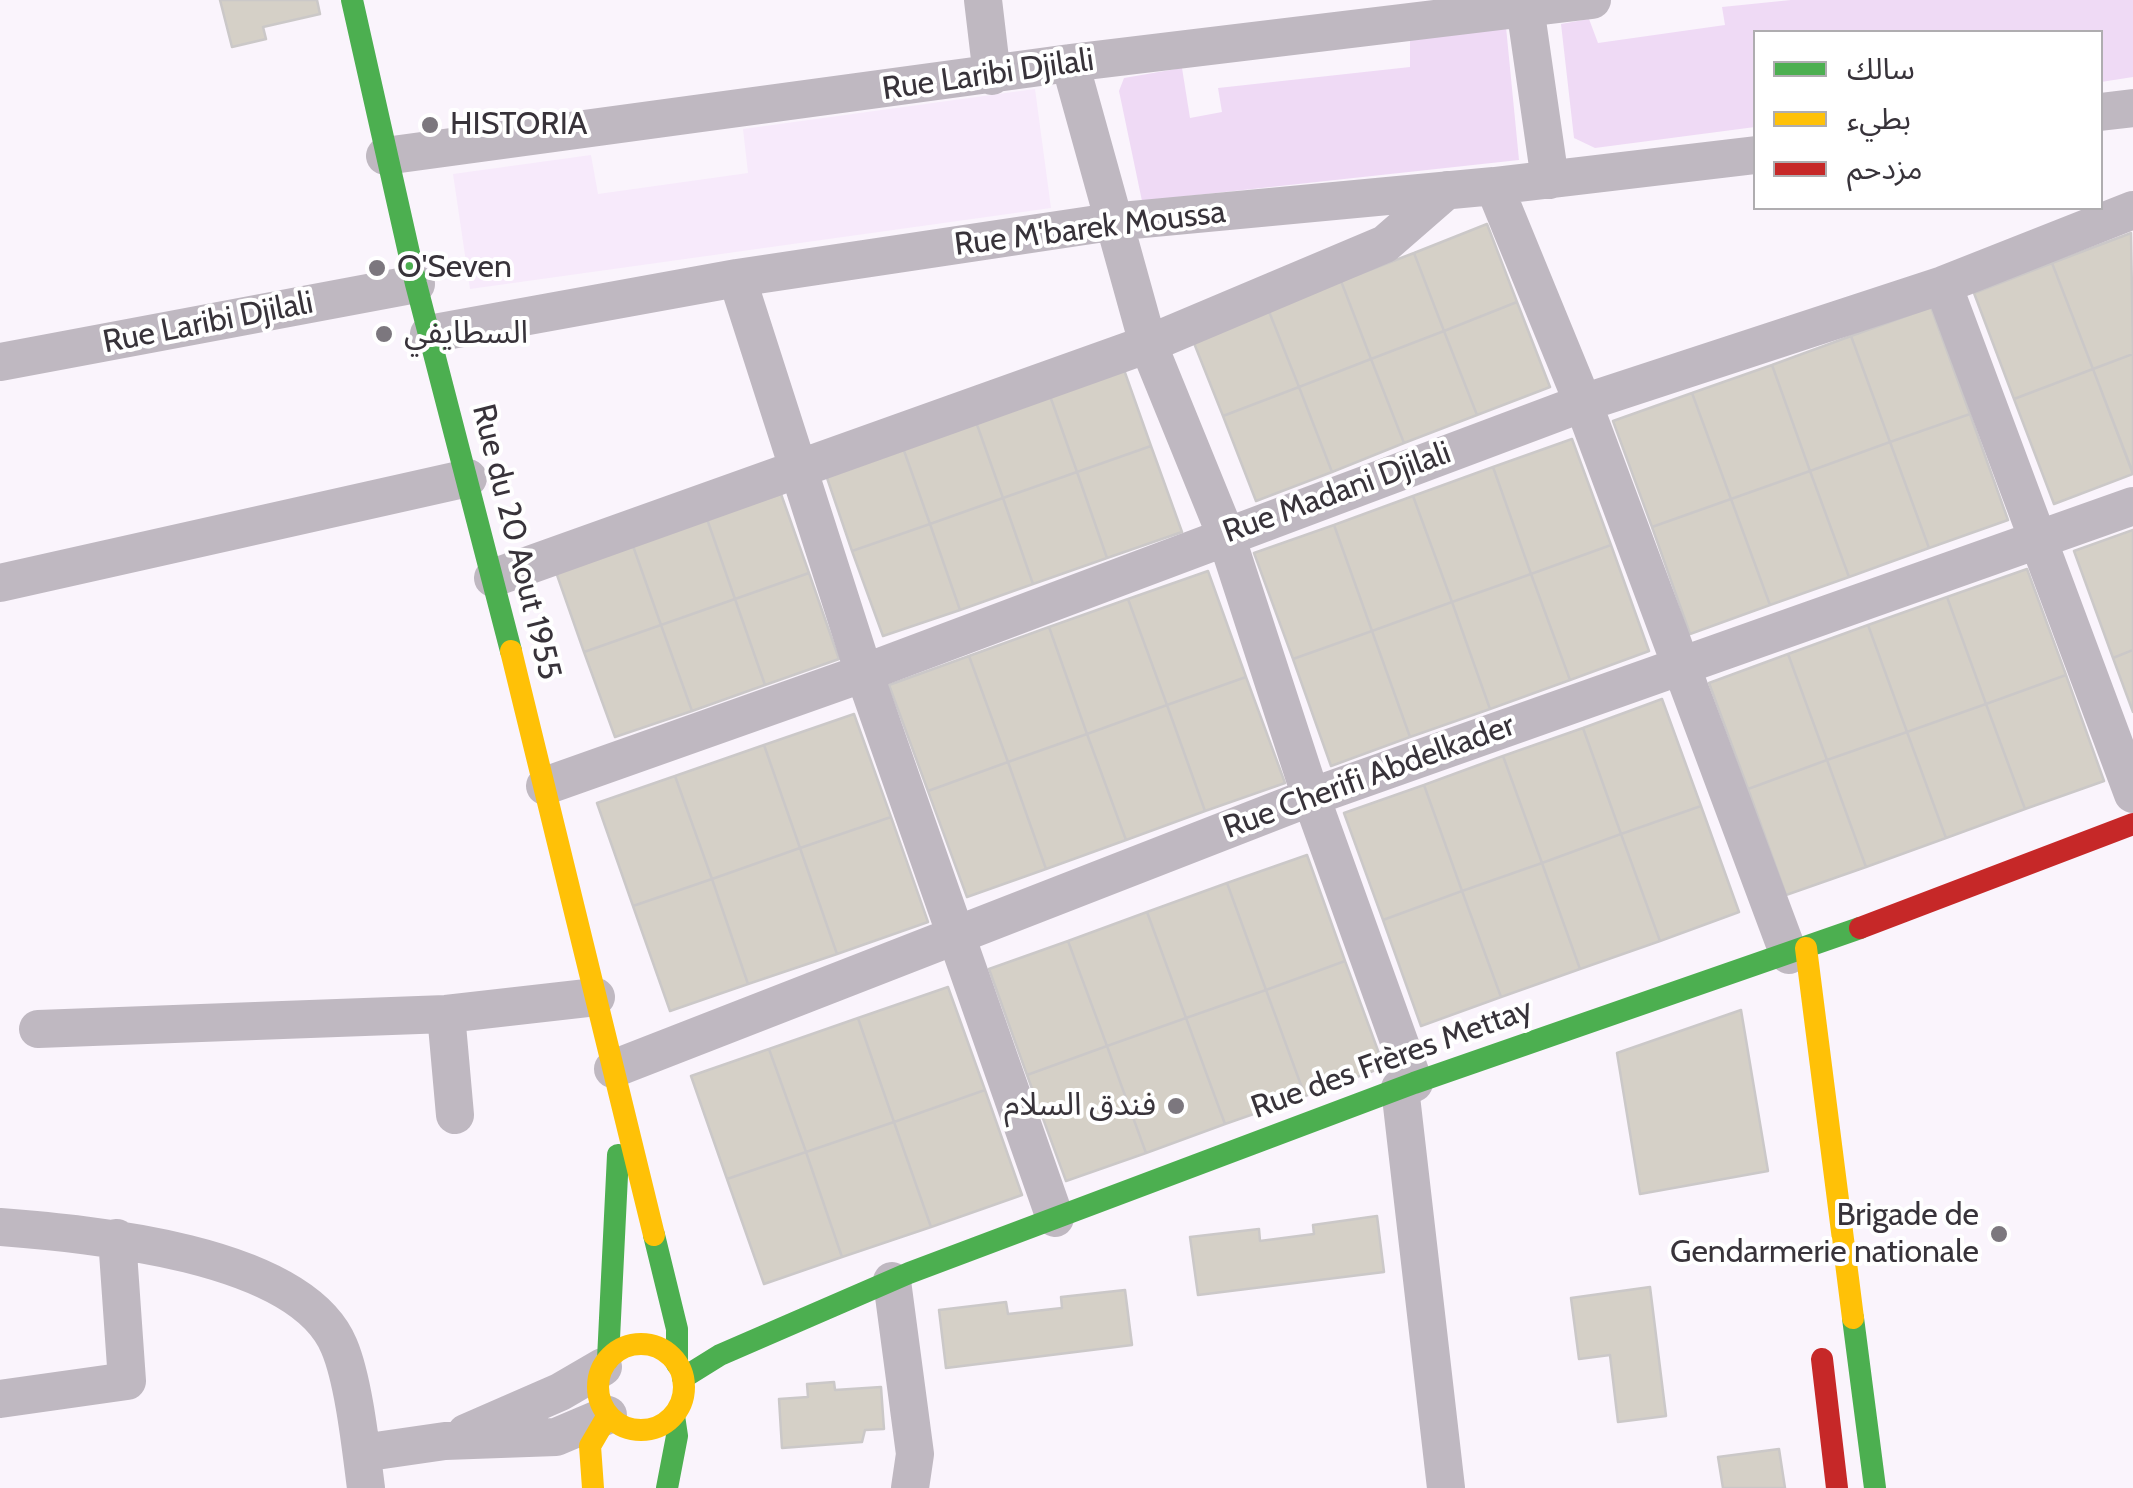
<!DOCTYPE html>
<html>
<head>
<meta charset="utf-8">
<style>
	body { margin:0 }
	#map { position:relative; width:2133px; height:1488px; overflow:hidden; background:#faf4fc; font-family:Cabin,"Noto Sans Arabic",sans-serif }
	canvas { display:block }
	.legend { position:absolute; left:1753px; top:30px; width:350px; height:180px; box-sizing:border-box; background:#fff; border:2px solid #afadb0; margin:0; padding:12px 18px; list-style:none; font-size:30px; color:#38333a }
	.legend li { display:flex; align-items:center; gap:20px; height:50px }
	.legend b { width:50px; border:2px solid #afadb0 }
</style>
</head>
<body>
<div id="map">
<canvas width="2133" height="1488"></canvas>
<ul class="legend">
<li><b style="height:12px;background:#4caf50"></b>سالك</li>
<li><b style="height:12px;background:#ffc107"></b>بطيء</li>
<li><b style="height:12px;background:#c62828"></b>مزدحم</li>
</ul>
</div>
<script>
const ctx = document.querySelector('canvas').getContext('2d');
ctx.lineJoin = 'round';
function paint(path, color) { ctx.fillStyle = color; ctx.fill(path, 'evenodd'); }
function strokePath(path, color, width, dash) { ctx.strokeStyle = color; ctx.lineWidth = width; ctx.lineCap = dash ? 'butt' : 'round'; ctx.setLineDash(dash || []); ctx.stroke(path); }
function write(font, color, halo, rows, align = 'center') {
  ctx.font = font + ' Cabin,"Noto Sans Arabic",sans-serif'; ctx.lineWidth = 8; ctx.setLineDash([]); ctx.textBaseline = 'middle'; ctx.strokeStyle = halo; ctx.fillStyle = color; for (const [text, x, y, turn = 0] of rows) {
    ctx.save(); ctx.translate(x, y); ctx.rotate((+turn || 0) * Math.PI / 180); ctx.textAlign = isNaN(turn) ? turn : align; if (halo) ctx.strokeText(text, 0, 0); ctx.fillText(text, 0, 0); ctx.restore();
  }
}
paint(new Path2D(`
	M1035 89 1051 208 470 289 453 174 591 155 598 194 748 173 743 129Z`), '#f7eafb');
paint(new Path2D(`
	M1791 0H2133V77L2101 82 2100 32H1756L1755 127 1595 148 1574 138 1561 24 1589 19 1598 43 1725 25 1722 7Z
	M1506 27 1519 160 1142 201 1119 91 1124 78 1182 68 1190 118 1222 112 1218 88 1410 67V35Z`), '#efdaf5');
const building = new Path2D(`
	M220 0H317L320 14 263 27 266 39 232 47Z
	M1487 224 1517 302 1444 331 1414 253Z
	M2131 233 2133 354 2093 369 2052 263Z
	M1414 253 1444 331 1371 359 1341 281Z
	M2052 263 2093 369 2014 399 1974 293Z
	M1341 281 1371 359 1299 387 1268 309Z
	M1517 302 1550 387 1477 415 1444 331Z
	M1931 307 1970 414 1890 442 1851 336Z
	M1268 309 1299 387 1223 416 1192 338Z
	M1444 331 1477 415 1404 443 1371 359Z
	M1851 336 1890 442 1810 471 1772 365Z
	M2133 354V473L2093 369Z
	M1371 359 1404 443 1332 472 1299 387Z
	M1772 365 1810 471 1731 499 1692 393Z
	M1123 367 1151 446 1077 472 1049 393Z
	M2093 369 2133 474 2054 504 2014 399Z
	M1299 387 1332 472 1256 501 1223 416Z
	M1049 393 1077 472 1003 498 975 419Z
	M1692 393 1731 499 1652 527 1613 421Z
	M1970 414 2008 520 1929 548 1890 442Z
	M975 419 1003 498 930 524 902 445Z
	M1572 439 1611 545 1531 574 1493 467Z
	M1890 442 1929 548 1849 577 1810 471Z
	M902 445 930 524 852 551 825 472Z
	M1151 446 1182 532 1107 558 1077 472Z
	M1493 467 1531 574 1452 602 1413 496Z
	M1810 471 1849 577 1770 605 1731 499Z
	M1077 472 1107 558 1033 584 1003 498Z
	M781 494 809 573 735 599 707 519Z
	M1413 496 1452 602 1372 631 1334 525Z
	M1003 498 1033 584 960 610 930 524Z
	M1731 499 1770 605 1690 634 1652 527Z
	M707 519 735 599 661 625 633 546Z
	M930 524 960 610 883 636 852 551Z
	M1334 525 1372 631 1293 659 1254 553Z
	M2133 530V650L2113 658 2074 551Z
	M1611 545 1649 651 1570 680 1531 574Z
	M633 546 661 625 584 652 556 572Z
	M2027 569 2066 675 1986 704 1947 597Z
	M1208 571 1246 677 1167 705 1128 599Z
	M809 573 839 659 765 685 735 599Z
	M1531 574 1570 680 1490 709 1452 602Z
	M1947 597 1986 704 1907 732 1868 625Z
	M735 599 765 685 692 711 661 625Z
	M1128 599 1167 705 1087 734 1049 627Z
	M1452 602 1490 709 1410 737 1372 631Z
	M661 625 692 711 615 737 584 652Z
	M1868 625 1907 732 1827 760 1788 654Z
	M1049 627 1087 734 1008 762 969 656Z
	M1372 631 1410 737 1331 766 1293 659Z
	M2133 650V712L2113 658Z
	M1788 654 1827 760 1748 789 1709 683Z
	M969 656 1008 762 928 791 889 685Z
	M2066 675 2104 781 2025 809 1986 704Z
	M1246 677 1285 783 1205 811 1167 705Z
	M1662 699 1701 806 1621 834 1583 728Z
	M1986 704 2025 809 1946 838 1907 732Z
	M1167 705 1205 811 1126 840 1087 734Z
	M854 714 891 817 800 848 764 745Z
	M1583 728 1621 834 1542 863 1503 756Z
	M1907 732 1946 838 1866 867 1827 760Z
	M1087 734 1126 840 1046 869 1008 762Z
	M764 745 800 848 712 879 675 776Z
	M1503 756 1542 863 1462 891 1424 785Z
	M1827 760 1866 867 1786 895 1748 789Z
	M1008 762 1046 869 967 897 928 791Z
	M675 776 712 879 633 906 597 803Z
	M1424 785 1462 891 1383 920 1344 813Z
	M1701 806 1739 912 1660 941 1621 834Z
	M891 817 928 922 837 954 800 848Z
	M1621 834 1660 941 1580 969 1542 863Z
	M800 848 837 954 748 984 712 879Z
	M1307 855 1345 961 1266 990 1227 883Z
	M1542 863 1580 969 1501 997 1462 891Z
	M712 879 748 984 670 1011 633 906Z
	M1227 883 1266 990 1186 1018 1147 912Z
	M1462 891 1501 997 1421 1026 1383 920Z
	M1147 912 1186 1018 1107 1046 1068 941Z
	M1068 941 1107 1046 1027 1075 989 969Z
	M1345 961 1384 1067 1305 1096 1266 990Z
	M948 987 985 1090 894 1122 858 1018Z
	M1266 990 1305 1096 1225 1124 1186 1018Z
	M1741 1010 1768 1171 1640 1194 1617 1053Z
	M858 1018 894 1122 806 1152 769 1049Z
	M1186 1018 1225 1124 1146 1153 1107 1046Z
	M1107 1046 1146 1153 1066 1181 1027 1075Z
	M769 1049 806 1152 727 1179 691 1076Z
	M985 1090 1022 1195 931 1227 894 1122Z
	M894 1122 931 1227 842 1257 806 1152Z
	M806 1152 842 1257 764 1284 727 1179Z
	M1377 1216 1384 1272 1198 1295 1190 1237 1259 1229 1260 1241 1314 1234 1313 1225Z
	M1650 1287 1666 1416 1618 1422 1610 1355 1579 1359 1571 1298Z
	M1125 1290 1132 1345 946 1368 939 1310 1006 1302 1008 1314 1062 1308 1061 1297Z
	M834 1382 835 1390 881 1387 884 1429 865 1430 862 1442 782 1448 779 1399 808 1397 807 1384Z
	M1779 1449 1785 1488H1723L1718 1457Z`);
paint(building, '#d5d0c7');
strokePath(building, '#cbc8c8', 2.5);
strokePath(new Path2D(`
	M983 0 992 76
	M1524 0 1550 180
	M1070 63 1148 344 1225 533 1311 797 1414 1083
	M2100 112 2133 108
	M385 156 1070 63 1592 0
	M1494 186 1583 403 1789 955
	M737 278 864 673 1055 1218
	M1943 285 2133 794
	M429 334 737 278 1111 222 1494 186 1756 155
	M0 362 416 284
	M493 578 1148 344 1385 244 1447 190
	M0 583 468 478
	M545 786 864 673 1583 403 1943 285 2133 210
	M446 1014 455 1115
	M38 1029 446 1014 596 997
	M613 1069 1311 797 2133 506
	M1400 1088 1446 1488
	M0 1227C88 1234 300 1252 339 1346 354 1381 361 1450 366 1488
	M892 1281 915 1454 910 1488
	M0 1399 127 1381 117 1238
	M466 1433 560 1392 603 1367
	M362 1453 445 1441 556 1437 608 1415`), '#bfb8c1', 38);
strokePath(new Path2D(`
	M352 0 416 284 511 651
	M654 1235 677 1329V1364
	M1853 1318 1875 1488
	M608 1359 618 1155
	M683 1378 720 1355 909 1273 1414 1083 1860 928
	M667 1488 677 1436 674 1416`), '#4caf50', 22);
strokePath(new Path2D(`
	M511 651 654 1235
	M1806 948 1853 1318
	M598 1387a43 43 0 1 1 86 0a43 43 0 1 1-86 0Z
	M593 1488 590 1446 608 1415`), '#ffc107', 22);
strokePath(new Path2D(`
	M1860 928 2133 824
	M1822 1359 1837 1488`), '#c62828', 22);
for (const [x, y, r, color] of [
	[430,125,10,"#7c777e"],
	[377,268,10,"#7c777e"],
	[384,334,10,"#7c777e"],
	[1176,1106,10,"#7c777e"],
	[1999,1234,10,"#7c777e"]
]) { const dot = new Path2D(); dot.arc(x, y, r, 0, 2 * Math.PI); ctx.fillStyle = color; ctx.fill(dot); strokePath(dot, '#fff', 4); }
write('32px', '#38333a', '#fff', [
	["Rue Laribi Djilali",988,75,-8],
	["Rue M'barek Moussa",1090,229,-7],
	["Rue Laribi Djilali",208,323,-11],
	["Rue Madani Djilali",1337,493,-20],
	["Rue du 20 Aout 1955",516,542,76],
	["Rue Cherifi Abdelkader",1369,777,-20],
	["Rue des Frères Mettay",1392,1059,-20]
]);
write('32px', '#38333a', '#fff', [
	["HISTORIA",450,125],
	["O'Seven",397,268],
	["السطايفي",404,334],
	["فندق السلام",1156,1106,"right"],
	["Brigade de",1979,1216,"right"],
	["Gendarmerie nationale",1979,1253,"right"]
], 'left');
</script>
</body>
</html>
